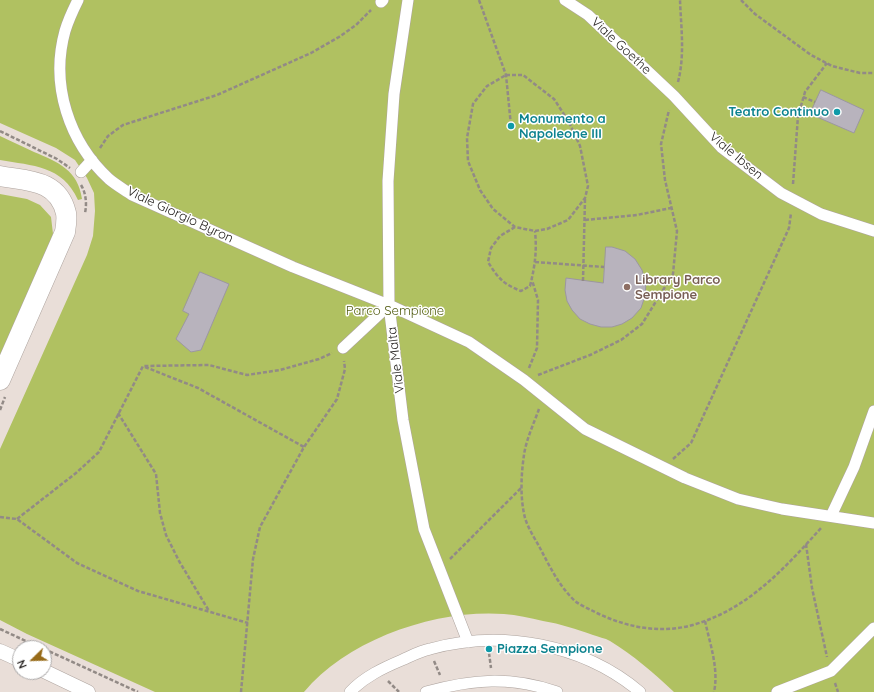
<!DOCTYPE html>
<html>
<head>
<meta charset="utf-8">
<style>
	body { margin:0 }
	#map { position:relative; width:874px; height:692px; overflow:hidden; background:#e9ded8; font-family:Quicksand,sans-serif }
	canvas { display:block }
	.north { position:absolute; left:12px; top:640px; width:40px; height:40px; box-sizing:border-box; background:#fff; border:1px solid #a9a7a7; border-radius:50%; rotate:247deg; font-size:11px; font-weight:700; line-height:16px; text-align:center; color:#282422 }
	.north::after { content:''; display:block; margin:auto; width:14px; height:18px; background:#976b19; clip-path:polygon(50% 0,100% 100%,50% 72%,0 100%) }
</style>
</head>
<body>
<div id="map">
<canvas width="874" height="692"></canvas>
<div class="north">N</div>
</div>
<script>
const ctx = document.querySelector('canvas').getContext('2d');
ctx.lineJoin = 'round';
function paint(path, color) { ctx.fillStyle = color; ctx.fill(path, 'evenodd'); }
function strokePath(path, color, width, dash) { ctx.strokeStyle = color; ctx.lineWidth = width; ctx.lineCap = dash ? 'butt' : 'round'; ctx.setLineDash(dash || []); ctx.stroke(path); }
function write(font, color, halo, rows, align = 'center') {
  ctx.font = font + ' Quicksand,sans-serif'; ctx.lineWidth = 3; ctx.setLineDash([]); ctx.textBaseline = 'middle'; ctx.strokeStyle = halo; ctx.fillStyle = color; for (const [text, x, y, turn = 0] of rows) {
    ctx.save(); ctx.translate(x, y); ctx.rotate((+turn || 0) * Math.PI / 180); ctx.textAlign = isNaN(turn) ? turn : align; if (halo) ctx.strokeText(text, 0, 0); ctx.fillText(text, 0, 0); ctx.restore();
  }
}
paint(new Path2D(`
	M0 0H874V692H674C654 673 633 655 610 641 605 638 598 637 593 635 576 629 561 624 543 621 530 618 517 615 504 614 436 609 348 639 304 692H155L27 634 0 620V449L87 255 93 236 95 211 94 193 87 178 75 160 56 148 0 123Z
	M0 136C11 141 23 147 34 152 58 162 78 170 82 199L78 200C62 165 33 166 0 160Z
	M0 194 27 199 40 205 51 217 53 234 43 262 0 357Z`), '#b0c161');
const building = new Path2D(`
	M821 90 864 110 854 133 810 114Z
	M606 247H612L625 251 635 259 642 270 646 283 645 296 641 308 632 318 622 324 612 327H601L590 324 580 319 572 310 567 301 565 290 566 278 603 283Z
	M200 272 229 284 201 350 191 352 176 339 189 314 183 311Z`);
paint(building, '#b8b3bd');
strokePath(building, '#9c97a1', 1);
const pedestrian = new Path2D(`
	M78 0C73 10 68 21 65 31 50 85 69 142 109 179 116 185 125 190 132 195L293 267 389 305 469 342 524 380 585 429 685 478 738 499 782 509 874 523
	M408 0 394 94 388 181 389 305 403 420 424 529 468 642
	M565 0 588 15 674 96 722 148 781 193 821 214 874 231
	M381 2 383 0
	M81 172 92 160
	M343 348 389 305
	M831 516 854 467 874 411
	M350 692C364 677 383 668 402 660 411 656 420 651 430 649 502 629 583 644 640 692
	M426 692C473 679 510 676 557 692
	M777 692 831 671 874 628`);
const minor = new Path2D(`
	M0 651 20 660
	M44 671 88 692`);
const secondary = new Path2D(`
	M0 176C27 181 58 179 66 213 67 219 66 226 65 232L0 380`);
strokePath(pedestrian, '#aea49f', 12);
strokePath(minor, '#aea49f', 15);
strokePath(secondary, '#aea49f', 21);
strokePath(new Path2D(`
	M479 0 506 75 511 126
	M741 0 755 14 811 55 832 66 860 73H874
	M506 75H523L554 99 569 122 580 146 588 186 585 198 568 220 547 229 535 231 515 227 493 209 480 190 468 161 467 138 473 104 487 86Z
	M678 82C685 55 681 27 680 0
	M803 97 815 102
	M0 131 57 159 70 168
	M100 148 108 136 123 125 217 95 311 53 339 37 356 25 371 10
	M793 184 798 116 805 92 827 63
	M81 185C86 193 87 204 85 213
	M585 220 637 215 671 208
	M515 227 500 236 491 248 488 262C498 278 503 284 521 291L530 286C535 266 537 251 535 231
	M535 262 604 267
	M583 281 585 199
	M145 367 198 388 304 447
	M529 368 537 348 538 300 532 280
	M538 375 590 355 621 340 642 324 673 274 677 231 665 180 661 144 669 110
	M539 409C534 423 526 440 524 455 521 475 520 498 525 518 528 528 535 539 540 548 550 567 559 586 575 601 580 605 587 608 593 611 624 627 661 635 696 624 749 608 785 568 821 528
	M0 410 5 397
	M118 413 156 474 160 513 166 535 179 561 209 611
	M673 459 691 443 789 228 791 213
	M0 517 17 519 77 563 138 591 248 623
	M17 519 76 473 99 452 143 366 209 365 247 375 280 370 319 359 332 353
	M806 544 812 588 827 657
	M450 559 521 488
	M705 621C710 644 719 669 714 692
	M0 629 41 648
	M44 649 138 692
	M489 653 491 668
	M434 661 440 675
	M388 681 399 692
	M835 683 838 692
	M241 692 253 559 260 527 304 447 337 399 345 369 344 361`), '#928a86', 2.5, [4, 2]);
strokePath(pedestrian, '#fff', 11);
strokePath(minor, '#fff', 14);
strokePath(secondary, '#fff', 20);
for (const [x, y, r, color] of [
	[837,112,4,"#0f9aa8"],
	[511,126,4,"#0f9aa8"],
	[627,287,4,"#8d6e63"],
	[489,649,4,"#0f9aa8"]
]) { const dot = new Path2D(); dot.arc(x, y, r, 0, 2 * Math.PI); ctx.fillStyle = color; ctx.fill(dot); strokePath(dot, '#fff', 1.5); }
write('13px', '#282422', '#fff', [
	["Viale Goethe",621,46,43],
	["Viale Ibsen",736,156,40],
	["Viale Giorgio Byron",180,215,25],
	["Viale Malta",396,360,-97]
]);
write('bold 13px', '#0d838f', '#fff', [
	["Teatro Continuo",829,112,"right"],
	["Monumento a",519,119],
	["Napoleone III",519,134],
	["Piazza Sempione",497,649]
], 'left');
write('bold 13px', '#785e54', '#fff', [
	["Library Parco",635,280],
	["Sempione",635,295]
], 'left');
write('13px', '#505a10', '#fff', [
	["Parco Sempione",395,311]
]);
</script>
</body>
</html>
